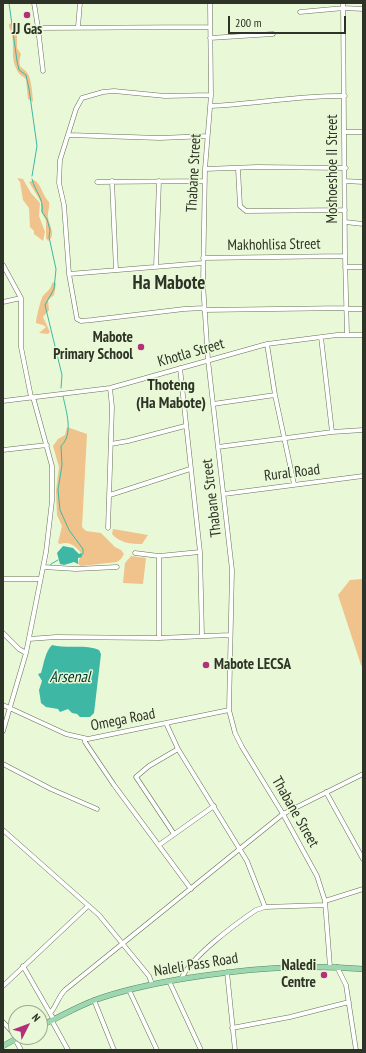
<!DOCTYPE html>
<html>
<head>
<meta charset="utf-8">
<style>
	body { margin:0 }
	#map { position:relative; width:366px; height:1053px; overflow:hidden; background:#e9f8d6; font-family:"PT Sans Narrow",sans-serif }
	canvas { display:block }
	.frame { position:absolute; inset:0; border:4px solid #2e3327; pointer-events:none }
	.north { position:absolute; left:8px; top:1005px; width:40px; height:40px; box-sizing:border-box; background:#e9f8d6; border:1px solid #9ea990; border-radius:50%; rotate:48deg; font-size:11px; font-weight:700; line-height:16px; text-align:center; color:#2e3327 }
	.north::after { content:''; display:block; margin:auto; width:14px; height:18px; background:#b23078; clip-path:polygon(50% 0,100% 100%,50% 72%,0 100%) }
	.scale { position:absolute; left:228px; top:16px; width:118px; height:18px; box-sizing:border-box; border:2px solid #2e3327; border-top:0; padding-left:5px; font-size:12px; line-height:14px; white-space:nowrap; color:#2e3327; -webkit-text-stroke:3px #e9f8d6; paint-order:stroke }
</style>
</head>
<body>
<div id="map">
<canvas width="366" height="1053"></canvas>
<div class="frame"></div>
<div class="north">N</div>
<div class="scale">200 m</div>
</div>
<script>
const ctx = document.querySelector('canvas').getContext('2d');
ctx.lineJoin = 'round';
function paint(path, color) { ctx.fillStyle = color; ctx.fill(path, 'evenodd'); }
function strokePath(path, color, width, dash) { ctx.strokeStyle = color; ctx.lineWidth = width; ctx.lineCap = dash ? 'butt' : 'round'; ctx.setLineDash(dash || []); ctx.stroke(path); }
function write(font, color, halo, rows, align = 'center') {
  ctx.font = font + ' "PT Sans Narrow",sans-serif'; ctx.lineWidth = 3; ctx.setLineDash([]); ctx.textBaseline = 'middle'; ctx.strokeStyle = halo; ctx.fillStyle = color; for (const [text, x, y, turn = 0] of rows) {
    ctx.save(); ctx.translate(x, y); ctx.rotate((+turn || 0) * Math.PI / 180); ctx.textAlign = isNaN(turn) ? turn : align; if (halo) ctx.strokeText(text, 0, 0); ctx.fillText(text, 0, 0); ctx.restore();
  }
}
paint(new Path2D(`
	M12 23 17 26V48L21 54C16 71 24 65 29 76 31 80 33 97 33 102L28 99 26 79C23 76 19 75 17 70 9 56 17 41 9 27V24Z
	M17 178 23 179 31 193 40 203 39 216 45 232 43 241 34 234V231L30 227 29 208 23 200 20 182Z
	M34 180C42 185 42 195 49 202 50 207 47 213 48 218 50 226 56 236 48 241L46 238V221L41 211V202L29 182Z
	M55 282 56 284 54 295 48 300 49 310 43 317 50 332 48 334 39 333 46 327 43 325 36 323C36 319 41 298 43 296 47 291 51 290 52 283Z
	M67 427 87 434 82 527 86 531 101 533 115 547 121 550 124 554 121 559 117 562 81 566 78 564 81 553C75 546 70 541 60 544L58 543 62 526 57 515 56 491 59 467 53 446 58 439 65 435Z
	M113 529 148 535 142 544C132 544 119 543 112 534Z
	M131 556 146 558 143 584 123 583 125 563Z
	M363 579V667L361 665 338 595 350 580Z`), '#f0c38c');
paint(new Path2D(`
	M63 546 73 548 79 554 81 553 82 557 78 558V564L74 562 64 565 60 564 57 553Z
	M52 645C68 649 86 644 99 650L101 654 94 713 90 717H80L77 714 72 713 68 709 60 712 58 709 46 707 41 703 39 690 42 681 38 674 41 673C44 663 45 652 52 645Z`), '#3eb8a4');
strokePath(new Path2D(`
	M9 3 17 61 19 70 26 75 29 89 37 146 32 176
	M32 179C35 192 44 198 42 212L47 219 50 230 49 237 56 269 54 289 45 305 62 375 61 388
	M63 396C66 411 74 434 61 446L62 465 58 490 60 510 69 530 83 549V554L81 555
	M50 566 51 564 58 560`), '#3eb8a4', 1);
const minor = new Path2D(`
	M34 3 38 28 210 27
	M210 3 211 95 205 169 203 284 208 360 232 570 229 710 235 733 242 747 283 814 317 876 325 901 330 967
	M343 3 345 256 347 335
	M300 12 344 8 363 9
	M78 27 80 3
	M38 28 43 71
	M210 38 273 34
	M210 106C255 104 300 95 345 96
	M344 132H363
	M69 135 160 138 207 136
	M205 169 257 167 346 168
	M238 169 240 206 246 211 345 210
	M112 181 116 270
	M345 181 363 182
	M97 182 205 181
	M345 222 363 224
	M203 258 345 256
	M3 265 21 298V347L31 397
	M156 267 159 181
	M345 267H363
	M69 274 203 263
	M3 302 21 298
	M204 308 184 309 92 320 81 321 77 319 69 274 64 205 59 183 60 160 76 109 82 98 103 92 114 91 165 96 211 95
	M346 309H363
	M204 310 346 308
	M321 337 332 432
	M267 344 275 395 294 484
	M180 368 200 552 202 636
	M3 401 110 388 267 344 337 335H363
	M213 404 275 395
	M111 444 128 441 185 426
	M218 447 332 432 363 430
	M3 450 47 445
	M224 494 363 476
	M110 495 190 469
	M108 528 112 407 110 388
	M135 553 159 556 200 552
	M43 567 76 569 117 567
	M3 579H40
	M3 633 19 649 26 653
	M159 638V556
	M29 639 56 637 159 638 230 635
	M3 705 66 734 88 739 229 710
	M166 723 178 749 247 861 265 907
	M3 731 26 653 46 552 52 501V466L33 397
	M85 739V742L114 785 191 889
	M3 764 51 789 97 809
	M326 792 363 859
	M3 830 99 915 149 976 152 984
	M174 834 136 777 149 766 178 749
	M159 845 214 806
	M325 901 363 889
	M23 966 50 1013
	M337 967 346 985 356 1050
	M227 972 235 1050
	M181 979C192 956 234 925 256 910L265 907 325 905
	M169 981 201 1050
	M3 986 88 906
	M129 990 157 1050
	M94 1000 114 1050
	M54 1020 50 1013C55 1009 58 997 65 990L283 814 363 774
	M52 1021 68 1050
	M3 1022 16 1036
	M232 1028 290 1017 349 1002
	M15 1039 21 1050`);
const major = new Path2D(`
	M40 1026C58 1018 76 1007 95 1000 123 990 152 984 181 979 244 969 299 964 363 969
	M3 1046 19 1037`);
strokePath(minor, '#657154', 5);
strokePath(major, '#4d8b5f', 6);
strokePath(minor, '#fff', 4);
strokePath(major, '#9ed6b1', 5);
for (const [x, y, r, color] of [
	[27,15,4,"#b23078"],
	[141,347,4,"#b23078"],
	[206,665,4,"#b23078"],
	[324,975,4,"#b23078"]
]) { const dot = new Path2D(); dot.arc(x, y, r, 0, 2 * Math.PI); ctx.fillStyle = color; ctx.fill(dot); strokePath(dot, '#e9f8d6', 1.5); }
write('bold 15px', '#2e3327', '#e9f8d6', [
	["JJ Gas",27,30,"center"],
	["Mabote",133,338],
	["Primary School",133,355],
	["Mabote LECSA",214,665,"left"],
	["Naledi",316,966],
	["Centre",316,983]
], 'right');
write('15px', '#2e3327', '#e9f8d6', [
	["Moshoeshoe II Street",333,169,-90],
	["Thabane Street",194,173,-87],
	["Makhohlisa Street",274,245,-1],
	["Khotla Street",191,353,-16],
	["Rural Road",292,473,-7],
	["Thabane Street",212,498,-97],
	["Omega Road",123,720,-11],
	["Thabane Street",295,812,60],
	["Naleli Pass Road",196,965,-9]
]);
write('bold 16px', '#2e3327', '#e9f8d6', [
	["Thoteng",171,385],
	["(Ha Mabote)",171,403]
]);
write('italic 16px', '#00362e', '#e9f8d6', [
	["Arsenal",70,677]
]);
write('bold 19px', '#2e3327', '#e9f8d6', [
	["Ha Mabote",169,284]
]);
</script>
</body>
</html>
